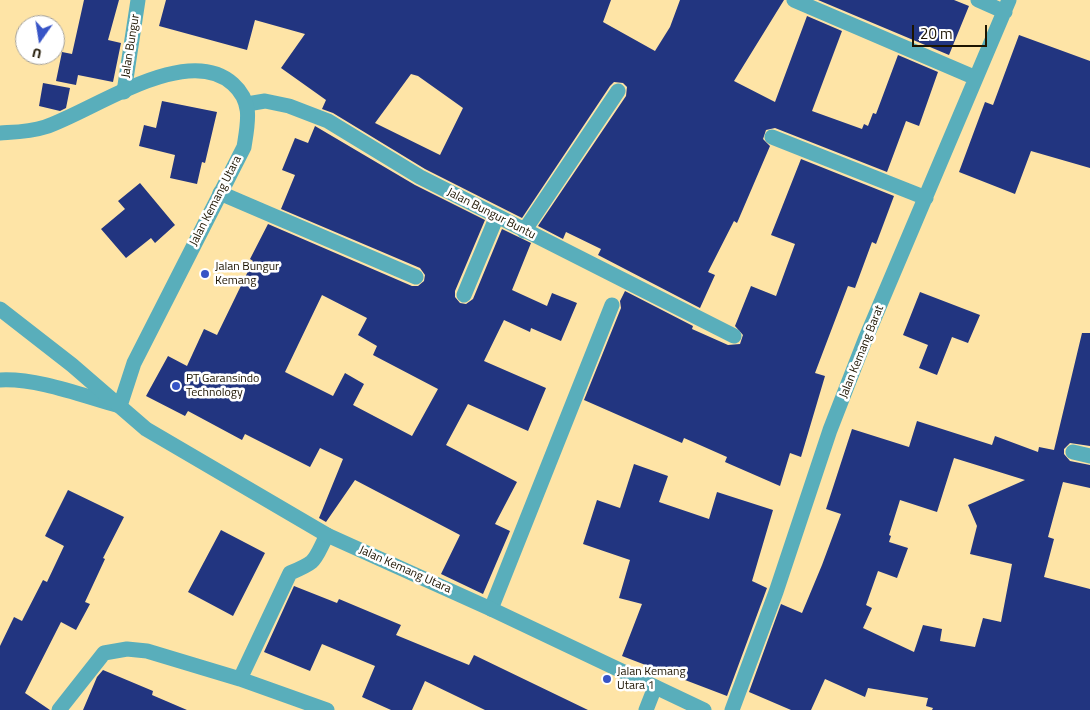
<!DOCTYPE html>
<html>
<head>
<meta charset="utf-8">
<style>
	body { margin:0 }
	#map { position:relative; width:1090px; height:710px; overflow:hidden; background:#fee4a6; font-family:"Titillium Web",sans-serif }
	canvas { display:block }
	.north { position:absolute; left:15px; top:15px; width:50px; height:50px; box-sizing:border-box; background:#fff; border:1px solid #a5a199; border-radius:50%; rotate:193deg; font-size:14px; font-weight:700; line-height:20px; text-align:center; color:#1d1400 }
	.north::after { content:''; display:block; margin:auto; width:18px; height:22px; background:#3754c6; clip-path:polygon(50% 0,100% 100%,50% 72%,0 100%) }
	.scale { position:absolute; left:912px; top:25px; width:75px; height:22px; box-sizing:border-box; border:2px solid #1d1400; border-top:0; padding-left:6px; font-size:15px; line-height:18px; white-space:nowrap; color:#1d1400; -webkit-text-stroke:4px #fff; paint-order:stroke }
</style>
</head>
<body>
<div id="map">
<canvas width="1090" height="710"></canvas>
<div class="north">U</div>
<div class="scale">20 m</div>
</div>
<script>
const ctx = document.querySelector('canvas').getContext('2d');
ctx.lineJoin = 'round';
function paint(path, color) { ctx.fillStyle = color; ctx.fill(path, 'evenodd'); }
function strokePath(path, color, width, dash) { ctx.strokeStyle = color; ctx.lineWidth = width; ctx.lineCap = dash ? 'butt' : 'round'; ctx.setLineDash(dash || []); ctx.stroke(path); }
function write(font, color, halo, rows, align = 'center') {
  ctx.font = font + ' "Titillium Web",sans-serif'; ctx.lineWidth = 5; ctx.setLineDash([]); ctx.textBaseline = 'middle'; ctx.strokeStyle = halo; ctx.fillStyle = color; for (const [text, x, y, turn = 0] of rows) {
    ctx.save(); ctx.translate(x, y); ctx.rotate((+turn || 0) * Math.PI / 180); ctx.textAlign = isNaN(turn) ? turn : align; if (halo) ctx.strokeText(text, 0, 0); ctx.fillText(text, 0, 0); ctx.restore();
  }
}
paint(new Path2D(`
	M84 0H119L108 40 121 43 113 82 78 75 76 85 56 81 62 52 72 54Z
	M166 0H611L603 22 655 51 670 27 680 0H784L734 81 775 102 807 16 842 31 812 111 862 129 864 124 868 126 873 113 876 114 898 55 938 72 919 126 906 121 887 172 775 128 766 130 763 139 770 146 737 223 734 221 708 272 715 275 700 308 598 255 601 249 566 232 563 239 538 226 626 96 627 87 623 83 614 82 610 86 522 218 425 169 333 113 322 109 326 100 281 68 305 34 255 20 247 50 159 26ZM411 74 418 76 463 108 440 155 375 123Z
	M818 0H954L969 6 949 55Z
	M1019 35 1090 61V168L1031 151 1015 194 959 172 985 102 993 105Z
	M43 83 70 88 66 108 60 111 39 106Z
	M162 101 217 112 205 163 202 162 197 184 170 178 175 155 139 146 144 125 156 128Z
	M315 126 415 185 485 220 455 291V297L460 303 466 304 473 299 502 229 531 243 512 290 547 306 552 293 577 303 561 341 531 328 530 332 504 320 484 361 546 388 528 431 468 404 446 445 517 482 495 524 510 531 483 594 441 574 460 535 355 480 326 522 319 518 343 459 320 448 310 467 245 434 242 440 188 411 185 416 146 396 168 356 187 366 204 329 217 335 253 261 250 259 268 224 412 286H418L424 281 425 275 420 268 281 209 295 175 282 170 295 138 308 143ZM322 295 367 318 358 335 377 346 373 355 438 389 412 436 353 405 364 384 345 373 333 396 285 372Z
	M801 159 894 196 876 244 872 242 855 288 848 286 815 373 825 376 801 457 790 453 780 486 725 462 727 457 684 438 682 443 584 400 621 308 620 301 625 291 693 326 692 329 728 345 740 344 743 335 735 326 751 286 776 296 795 244 771 235Z
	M140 183 175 225 155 243 151 238 126 258 101 229 125 209 118 201Z
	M920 292 980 315 968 343 952 337 937 375 919 368 928 345 903 335Z
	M1082 333H1090V446L1070 443 1064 449V454L1070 461 1090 465V488L1063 482 1048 537 1054 539 1044 577 1090 589V710H932L933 708 926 706 928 698 868 688 865 697 825 679 811 710H791L749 692 781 604 802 613 822 565 841 514 826 509 852 429 909 447 917 421 992 445 995 436 1038 452 1039 447 1054 450ZM954 458 1025 480 968 505 977 526 970 554 1012 564 1001 622 983 618 975 647 940 641 942 629 923 625 914 652 863 628 872 608 866 605 878 571 897 578 908 548 889 542 891 536 889 535 900 500 937 512Z
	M634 464 668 476 659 502 709 519 717 492 773 510 752 581 767 588 727 696 622 656 642 604 619 598 630 560 583 544 597 500 620 508Z
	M68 490 124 517 103 558 105 559 85 602 90 604 76 630 61 622 25 693 50 710H0V646L14 617 22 621 43 580 47 582 64 546 45 536Z
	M221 530 265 553 233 616 188 592Z
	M294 586 337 603 339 599 401 625 396 635 469 665 474 655 588 710H485L425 681 412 710H391L362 697 375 666 322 644 310 671 264 652Z
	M103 670 153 691 152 695 187 710H83L97 677Z`), '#223580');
strokePath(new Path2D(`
	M794 0 976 78
	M978 0 1005 12
	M124 92 138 0
	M247 104 265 101 289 106 328 121 420 177 734 336
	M772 137 926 198
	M220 193 416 277
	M524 231 618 91
	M464 295 497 216
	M0 380C39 378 83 396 120 406
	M1073 452 1090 456
	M491 609 612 305
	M240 679 290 573C318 561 313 562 327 535
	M59 710 104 653 127 649 147 651 240 679 327 710
	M646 710 655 687
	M732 710 776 592 830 430 865 340 1009 0`), '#59aebb', 15);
strokePath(new Path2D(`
	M0 133C16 132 30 132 45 127 93 111 187 42 233 84 253 102 248 122 244 147L134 363 120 406
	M0 309 72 365 146 429 327 535 491 609 704 710`), '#59aebb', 15);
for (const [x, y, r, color] of [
	[205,274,5,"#3754c6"],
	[176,386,5,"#3754c6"],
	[607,679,5,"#3754c6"]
]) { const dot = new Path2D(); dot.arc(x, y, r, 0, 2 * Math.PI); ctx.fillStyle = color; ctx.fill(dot); strokePath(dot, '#fff', 2); }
write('12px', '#1d1400', '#fff', [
	["Jalan Bungur",131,46,-81],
	["Jalan Kemang Utara",216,201,-63],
	["Jalan Bungur Buntu",491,214,27],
	["Jalan Kemang Barat",862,352,-68],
	["Jalan Kemang Utara",405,570,24]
]);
write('12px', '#1d1400', '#fff', [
	["Jalan Bungur",215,267],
	["Kemang",215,281],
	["PT Garansindo",186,379],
	["Technology",186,393],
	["Jalan Kemang",617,672],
	["Utara 1",617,686]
], 'left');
</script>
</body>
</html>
